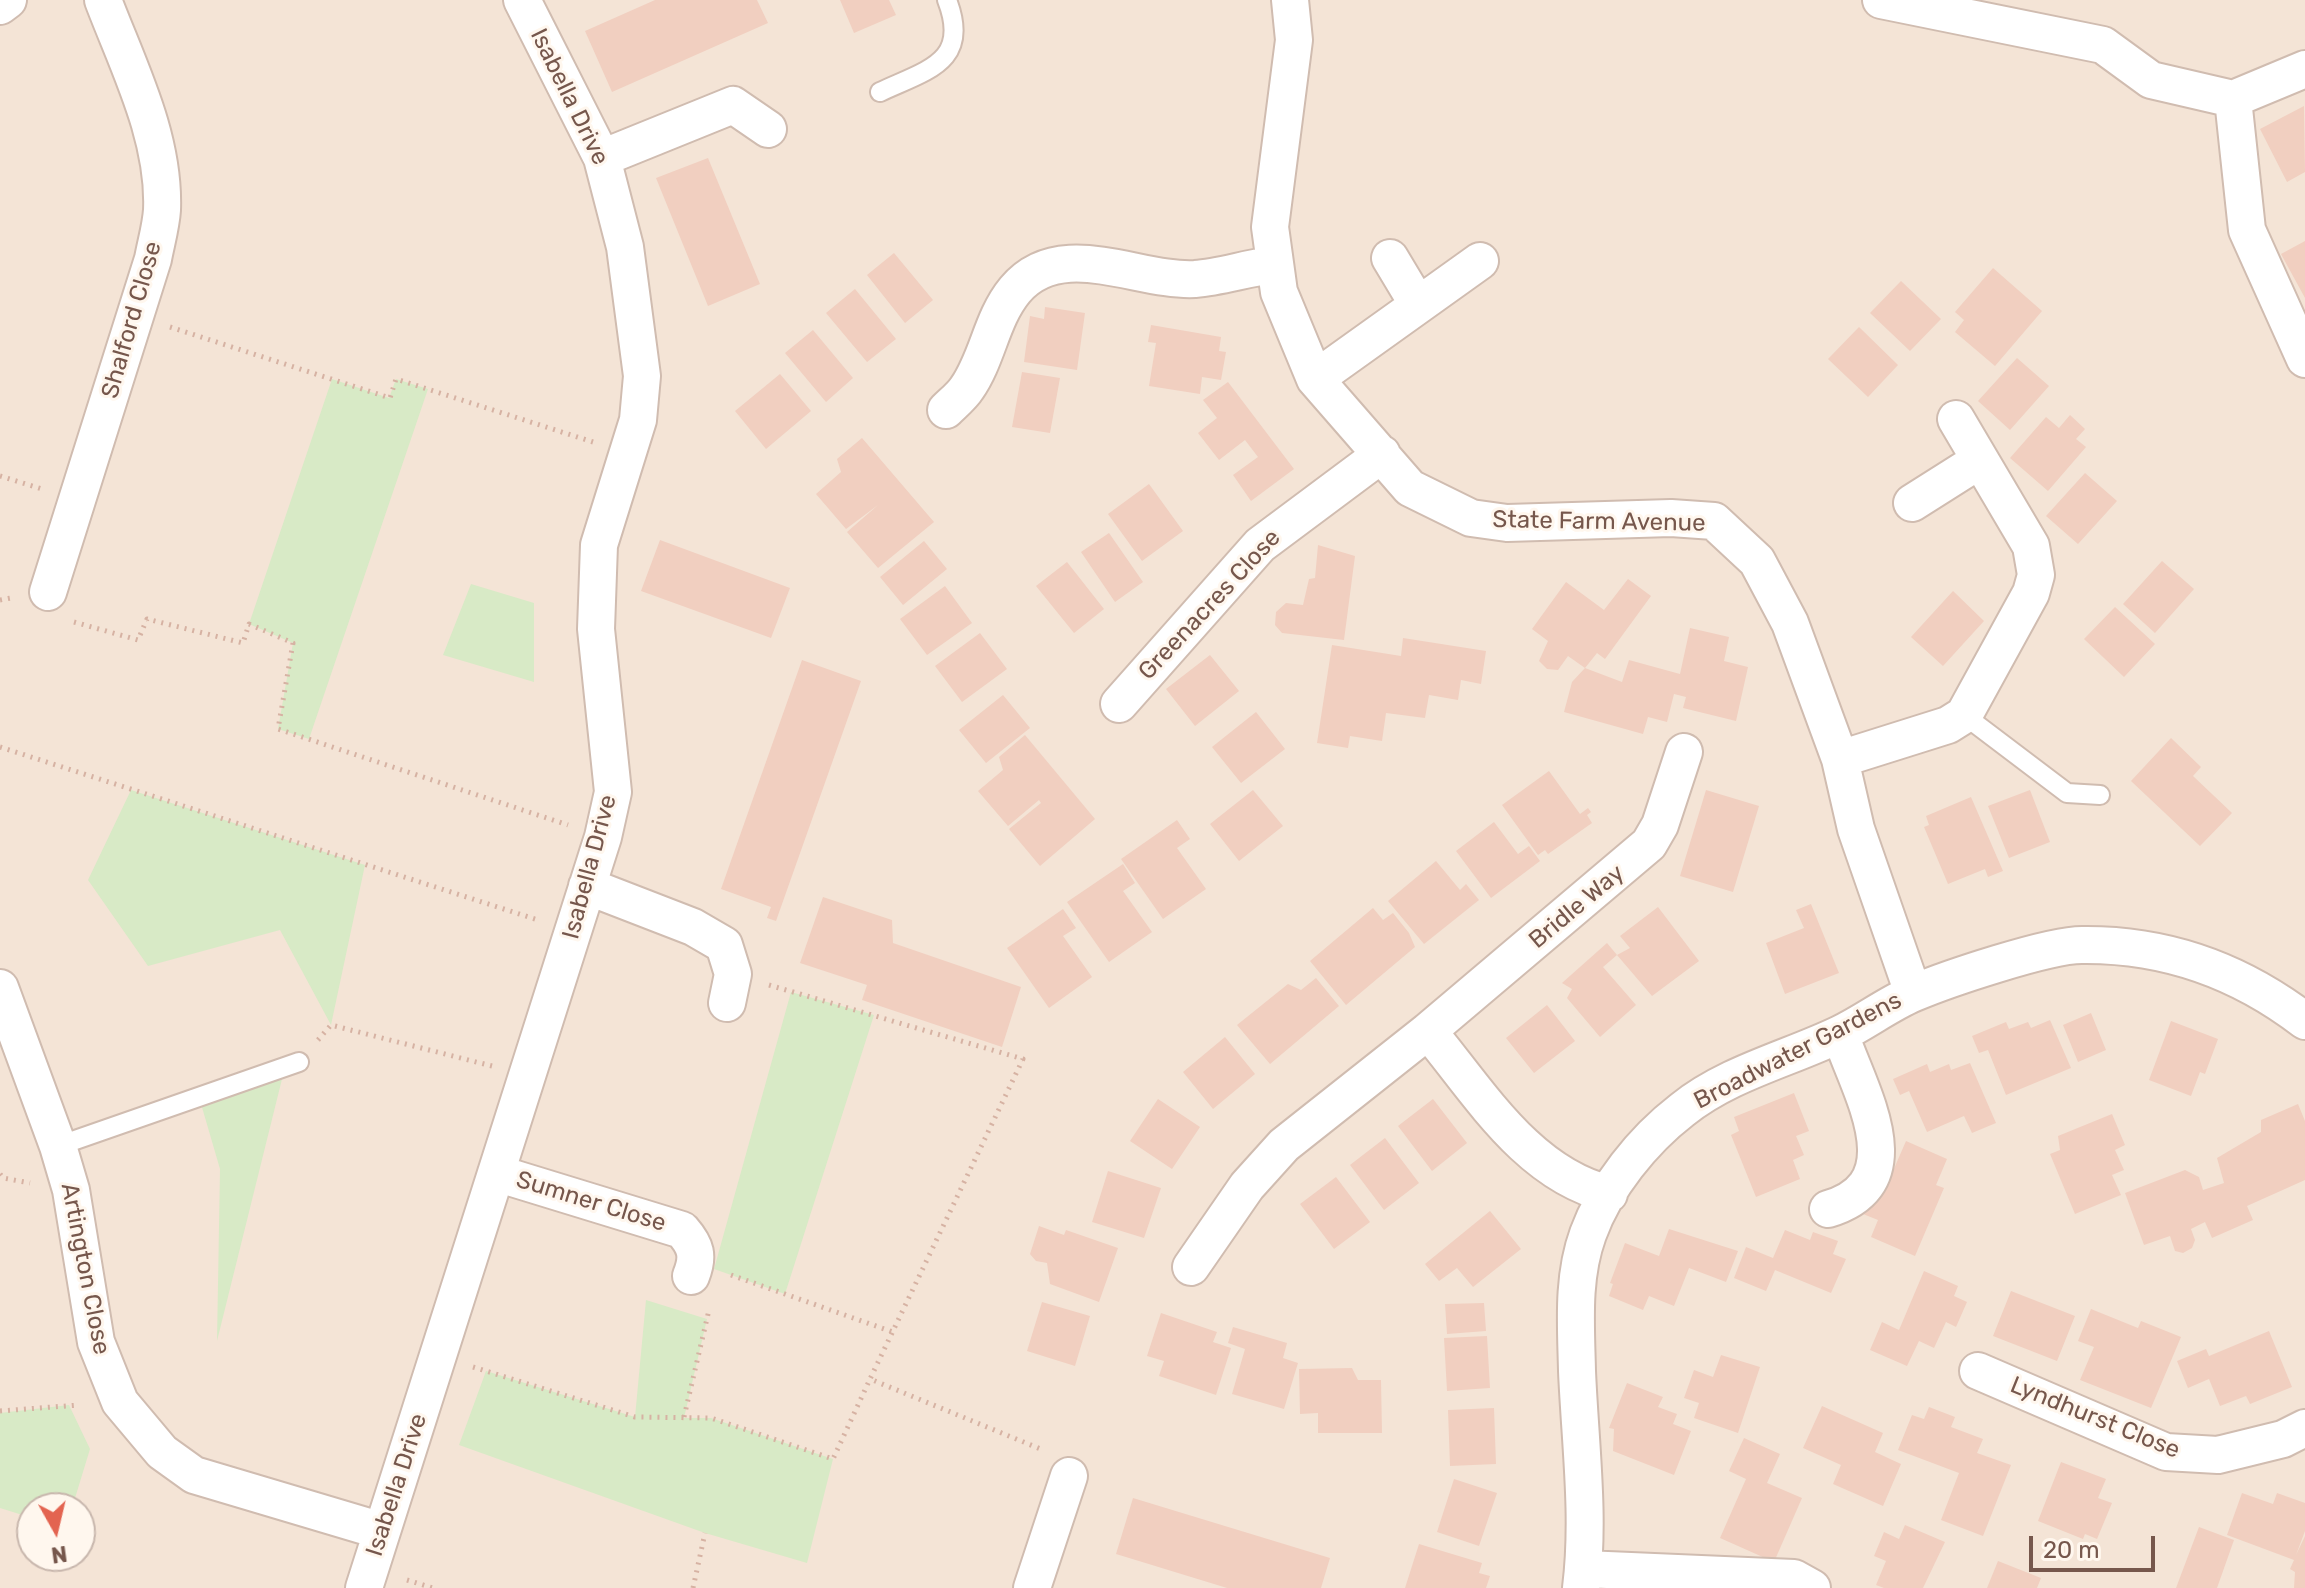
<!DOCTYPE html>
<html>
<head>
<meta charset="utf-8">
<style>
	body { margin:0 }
	#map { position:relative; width:2305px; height:1588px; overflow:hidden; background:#fcf2e8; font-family:Rubik,sans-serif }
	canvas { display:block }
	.north { position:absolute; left:16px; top:1492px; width:80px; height:80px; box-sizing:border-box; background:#fff7ee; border:2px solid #c8b7ad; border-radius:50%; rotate:172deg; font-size:22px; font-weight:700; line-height:32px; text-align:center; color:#76574c }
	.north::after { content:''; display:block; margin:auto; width:28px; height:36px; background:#e36450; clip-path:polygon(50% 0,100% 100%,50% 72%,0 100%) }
	.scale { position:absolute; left:2029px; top:1536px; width:126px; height:36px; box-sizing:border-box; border:4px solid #76574c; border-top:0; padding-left:10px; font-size:24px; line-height:28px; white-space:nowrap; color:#76574c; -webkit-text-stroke:6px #fff7ee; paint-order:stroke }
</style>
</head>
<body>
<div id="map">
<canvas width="2305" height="1588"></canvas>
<div class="north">N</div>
<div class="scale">20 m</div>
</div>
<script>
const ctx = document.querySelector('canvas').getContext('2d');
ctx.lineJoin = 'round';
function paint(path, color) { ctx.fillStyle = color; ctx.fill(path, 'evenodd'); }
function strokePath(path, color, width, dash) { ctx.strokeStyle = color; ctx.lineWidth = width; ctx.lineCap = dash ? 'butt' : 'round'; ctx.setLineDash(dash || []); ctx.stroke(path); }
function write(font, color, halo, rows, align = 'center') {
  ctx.font = font + ' Rubik,sans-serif'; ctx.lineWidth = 6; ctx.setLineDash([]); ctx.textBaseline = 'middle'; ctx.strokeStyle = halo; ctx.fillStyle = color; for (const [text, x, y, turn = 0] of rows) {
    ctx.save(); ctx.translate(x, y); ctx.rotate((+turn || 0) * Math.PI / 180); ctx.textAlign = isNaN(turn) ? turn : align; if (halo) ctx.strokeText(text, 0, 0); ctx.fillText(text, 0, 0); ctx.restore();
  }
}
paint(new Path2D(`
	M0 0H2305V1588H0ZM32 1508H80V1556H32Z`), '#f4e4d6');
paint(new Path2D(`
	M332 379 389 398 396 379 428 389 309 739 278 729 293 643 249 624Z
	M471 584 534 603V682L443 655Z
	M131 790 365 865 331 1025 280 930 148 966 88 880Z
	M791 992 874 1015 785 1294 714 1269Z
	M285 1067 217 1341 220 1169 199 1097Z
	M646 1300 707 1319 684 1418H711L833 1459 807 1563 705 1533 459 1445 486 1371 635 1417Z
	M69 1405 90 1449 72 1508H32V1518L0 1508V1413Z`), '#d8eac6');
paint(new Path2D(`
	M655 0H757L768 23 612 92 585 31Z
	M840 0H889L896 15 854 33Z
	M2304 106 2305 172 2287 182 2260 129Z
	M708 158 760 284 708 306 656 178Z
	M2305 241V298L2281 254Z
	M894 253 933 300 905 323 867 275Z
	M1993 268 2042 311 1995 366 1955 332 1964 320 1955 312Z
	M1901 281 1941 319 1910 351 1870 313Z
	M855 289 896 339 867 362 826 313Z
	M1045 307 1085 313 1077 370 1024 362 1030 316 1044 319Z
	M1151 325 1221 337 1219 351 1226 352 1221 380 1202 377 1200 394 1149 386 1156 343 1148 342Z
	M1859 327 1898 365 1868 397 1828 359Z
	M813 330 853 378 826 402 785 353Z
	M2017 358 2049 386 2010 430 1978 401Z
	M1022 372 1060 378 1050 433 1012 427Z
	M780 374 811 411 766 449 735 411Z
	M1228 382 1294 469 1251 501 1233 475 1258 457 1245 440 1219 460 1198 433 1217 418 1203 400Z
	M2070 415 2085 429 2076 439 2086 447 2048 491 2010 458 2046 417 2059 428Z
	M862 438 934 522 878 568 847 532 878 505 846 529 816 494 841 472 837 459Z
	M2085 473 2117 501 2078 544 2046 516Z
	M1149 484 1183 531 1142 561 1108 514Z
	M1109 533 1143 582 1115 602 1081 552Z
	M660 540 790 588 771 638 641 591Z
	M924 541 947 569 903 605 880 577Z
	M1318 545 1355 556 1344 640 1282 633 1275 625 1276 612 1286 603 1303 605 1309 579 1315 578Z
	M2162 561 2194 589 2155 633 2123 604Z
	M1067 562 1104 609 1074 633 1036 586Z
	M1628 579 1651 596 1605 659 1597 653 1585 668 1568 656 1558 670 1547 669 1539 661 1548 641 1532 629 1566 582 1604 610Z
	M945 586 972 623 927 655 900 619Z
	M1953 591 1984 621 1943 666 1911 637Z
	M2115 607 2155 644 2124 677 2084 639Z
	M1690 628 1729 637 1724 661 1748 667 1736 721 1683 708 1686 697 1674 694 1667 722 1648 717 1643 734 1564 712 1572 682 1585 668 1622 682 1629 660 1680 674Z
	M980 633 1007 669 962 702 935 666Z
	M1403 638 1486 651 1481 684 1461 680 1458 700 1429 695 1425 718 1386 713 1382 741 1350 736 1348 748 1317 743 1332 645 1401 656Z
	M1210 655 1239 691 1195 726 1166 689Z
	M802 660 861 681 776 921 767 918 771 907 721 889Z
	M1003 695 1030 728 986 763 959 730Z
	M1256 712 1285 749 1241 783 1212 747Z
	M1025 735 1095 819 1040 866 1009 829 1041 803 1039 800 1008 826 978 791 1003 770 999 757Z
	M2171 738 2201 767 2193 776 2232 813 2200 846 2131 781Z
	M1549 771 1580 814 1588 808 1591 812 1587 815 1592 823 1548 854 1545 850 1538 855 1502 805Z
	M1253 790 1283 826 1239 861 1210 824Z
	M1706 790 1759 806 1733 892 1680 876Z
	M2030 790 2050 842 2009 858 1988 806Z
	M1971 797 2003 871 1988 877 1985 869 1948 884 1924 827 1929 825 1926 816Z
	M1177 820 1190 839 1177 848 1206 889 1163 919 1121 859Z
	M1494 822 1518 854 1529 846 1540 861 1491 898 1456 851Z
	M1436 861 1460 890 1466 884 1479 900 1424 944 1388 901Z
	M1123 864 1135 883 1123 891 1152 932 1109 962 1067 902Z
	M823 897 892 920 893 943 1021 987 1002 1047 862 1000 867 985 800 963Z
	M1811 904 1839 973 1785 994 1766 943 1804 928 1796 910Z
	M1658 907 1699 961 1652 996 1617 955 1630 948 1620 936Z
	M1373 908 1383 920 1393 913 1409 933 1415 947 1346 1005 1310 961Z
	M1063 909 1076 928 1063 936 1092 977 1049 1008 1007 948Z
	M1607 943 1617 955 1603 967 1636 1005 1600 1037 1567 998 1572 989 1562 983Z
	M1316 978 1339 1006 1270 1064 1237 1025 1288 984 1301 990Z
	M1547 1005 1575 1041 1534 1073 1506 1038Z
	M2091 1013 2106 1050 2078 1062 2063 1025Z
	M2050 1020 2071 1068 2006 1095 1988 1050 1979 1053 1972 1036 2006 1022 2009 1029 2028 1022 2031 1028Z
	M2171 1021 2218 1039 2205 1074 2200 1072 2191 1096 2149 1080Z
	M1225 1037 1255 1074 1213 1109 1183 1072Z
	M1970 1063 1996 1123 1972 1133 1964 1116 1927 1132 1909 1091 1900 1095 1893 1079 1927 1064 1930 1072 1949 1064 1951 1070Z
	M1794 1093 1809 1131 1796 1136 1804 1155 1793 1160 1800 1179 1756 1197 1731 1135 1739 1131 1734 1117Z
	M1158 1099 1200 1127 1172 1169 1130 1141Z
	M1433 1099 1467 1143 1432 1171 1398 1126Z
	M2298 1104 2305 1121V1180L2247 1206 2253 1220 2212 1238 2205 1222 2191 1229 2195 1240 2192 1248 2183 1253 2175 1251 2170 1236 2144 1245 2125 1193 2185 1170 2199 1177 2203 1190 2224 1183 2217 1158 2261 1132V1120Z
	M2112 1114 2125 1145 2115 1150 2124 1170 2112 1175 2121 1195 2075 1214 2050 1154 2060 1150 2058 1136Z
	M1385 1138 1419 1183 1384 1210 1350 1165Z
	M1906 1141 1947 1159 1936 1185 1944 1188 1915 1256 1871 1237 1878 1220 1858 1212 1869 1187 1883 1194Z
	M1108 1171 1161 1188 1144 1238 1092 1222Z
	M1336 1177 1370 1222 1334 1249 1300 1204Z
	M1490 1211 1521 1249 1473 1287 1457 1268 1439 1281 1425 1264Z
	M1039 1226 1064 1235 1066 1230 1118 1248 1099 1302 1050 1284 1047 1263 1036 1261 1030 1254Z
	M1669 1229 1738 1251 1726 1282 1689 1268 1674 1306 1649 1296 1643 1310 1609 1296 1613 1284 1610 1283 1625 1243 1659 1256Z
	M1785 1230 1810 1240 1813 1232 1838 1241 1833 1254 1846 1259 1831 1293 1775 1270 1766 1291 1734 1278 1746 1247 1773 1258Z
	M1924 1271 1958 1286 1954 1296 1967 1302 1956 1327 1946 1322 1934 1348 1919 1341 1907 1366 1870 1350 1882 1322 1899 1330Z
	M2011 1291 2075 1316 2057 1361 1993 1336Z
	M1042 1302 1090 1316 1075 1366 1027 1351Z
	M1484 1303 1486 1331 1447 1334 1445 1304Z
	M2091 1309 2138 1328 2141 1321 2181 1337 2151 1408 2080 1380 2094 1347 2078 1341Z
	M1161 1313 1217 1332 1213 1342 1231 1348 1216 1395 1159 1376 1164 1361 1147 1356Z
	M1233 1327 1287 1343 1283 1358 1298 1363 1284 1409 1232 1394 1245 1349 1228 1343Z
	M2269 1331 2292 1387 2250 1404 2246 1396 2220 1406 2209 1379 2188 1388 2177 1361 2206 1349 2209 1356Z
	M1487 1336 1490 1388 1447 1391 1444 1338Z
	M1721 1355 1760 1367 1738 1433 1694 1418 1699 1403 1684 1398 1694 1370 1713 1377Z
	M1352 1368 1358 1380H1381L1382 1433H1318V1413L1300 1414 1299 1369Z
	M1627 1383 1663 1397 1658 1407 1677 1414 1673 1424 1691 1431 1674 1475 1613 1451 1614 1429 1609 1428Z
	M1822 1406 1883 1433 1875 1452 1901 1464 1883 1506 1833 1484 1841 1465 1803 1448Z
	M1929 1407 1955 1417 1951 1427 1983 1439 1977 1453 2011 1465 1983 1536 1941 1520 1959 1473 1898 1450 1912 1415 1924 1419Z
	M1494 1408 1496 1464 1450 1466 1448 1410Z
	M1744 1438 1780 1454 1767 1483 1802 1498 1774 1562 1720 1538 1746 1479 1729 1471Z
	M2061 1462 2106 1479 2098 1498 2112 1503 2097 1539 2085 1534 2083 1539 2038 1521Z
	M1454 1479 1497 1493 1479 1546 1437 1532Z
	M2242 1493 2273 1504 2277 1493 2305 1503V1531L2296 1555 2305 1536V1588H2294L2295 1572 2290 1569 2294 1560 2227 1535Z
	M1133 1498 1330 1558 1321 1588H1227L1116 1554Z
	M1905 1525 1945 1542 1923 1588H1884L1876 1585 1886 1561 1874 1556 1884 1532 1899 1539Z
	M2199 1527 2234 1540 2217 1588H2176Z
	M1419 1544 1482 1563 1479 1573 1490 1576 1486 1588H1405Z
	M1998 1561 2041 1578 2037 1588H1987Z`), '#f1cfc0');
const lane = new Path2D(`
	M880 92C927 70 971 62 947 0
	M1964 715 2067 793 2100 795
	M58 1146 299 1062`);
const street = new Path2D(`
	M1290 0 1294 40 1270 227 1279 292 1315 379 1410 488 1471 518 1507 523 1671 518 1714 521 1757 561 1790 623 1840 759 1856 829 1913 993
	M1881 0 2103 45 2151 80 2233 99 2305 69
	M0 6 8 0
	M2233 99 2247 230 2305 359
	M602 158 733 105 768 129
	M1390 258 1417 303
	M1315 379 1480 261
	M946 410C953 403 962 396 967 388 988 358 991 319 1015 290 1060 236 1138 282 1195 279 1221 277 1247 268 1273 265
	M1912 503 1980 460
	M48 592 153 259C156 243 161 226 162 210 165 137 128 66 103 0
	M1119 704 1260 545 1382 454
	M1840 759 1948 725 1964 715 2031 593 2036 575 2031 546 1956 419
	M587 886 693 927 724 945 733 974 727 1003
	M0 988 58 1146 71 1190 96 1342 120 1402 162 1452 194 1475 382 1531
	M496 1173 682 1230C696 1246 699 1256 691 1276
	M1609 1194C1527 1174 1479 1092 1428 1031L1649 844 1660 825 1684 752
	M1828 1209C1916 1183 1860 1092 1840 1034
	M1191 1267 1247 1186 1284 1145 1428 1031
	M1978 1371 2166 1452 2218 1455 2283 1439 2305 1428
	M1584 1569 1794 1578 1812 1588
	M364 1588 603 837 613 792 596 629 599 545 638 420 642 376 625 247 602 158 522 0
	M1032 1588 1069 1476
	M1581 1588C1590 1517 1580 1442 1577 1371 1576 1324 1572 1278 1588 1234 1605 1187 1643 1140 1682 1110 1728 1073 1788 1059 1840 1034 1865 1022 1888 1004 1914 993 1947 979 2048 945 2082 945 2165 944 2240 971 2305 1021`);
strokePath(lane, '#d0bcb0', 22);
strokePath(street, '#d0bcb0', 40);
strokePath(new Path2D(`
	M170 327 390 398 396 379 593 442
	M0 476 42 489
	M0 600 11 598
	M74 622 138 640 147 619 243 643 249 624 293 643 278 729 568 825
	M0 747 538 920
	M769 985 1023 1059 870 1379 1043 1450
	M318 1040 331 1025 492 1066
	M0 1174 3 1178 30 1183
	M731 1275 893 1332
	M473 1367 635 1417 711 1418 833 1459 870 1379
	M0 1411 79 1405
	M684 1417 709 1310
	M407 1580 433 1588
	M693 1588 705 1533`), '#d6b2a3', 5, [2, 6]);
strokePath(lane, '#fff', 18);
strokePath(street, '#fff', 36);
write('24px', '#76574c', '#fff7ee', [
	["Isabella Drive",569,97,64],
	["Shalford Close",132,320,-74],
	["State Farm Avenue",1599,522,1],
	["Greenacres Close",1210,605,-47],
	["Isabella Drive",590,867,-75],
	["Bridle Way",1577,907,-40],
	["Broadwater Gardens",1798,1051,-27],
	["Sumner Close",591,1202,17],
	["Artington Close",85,1269,79],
	["Lyndhurst Close",2095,1418,22],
	["Isabella Drive",397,1485,-72]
]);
</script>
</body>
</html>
